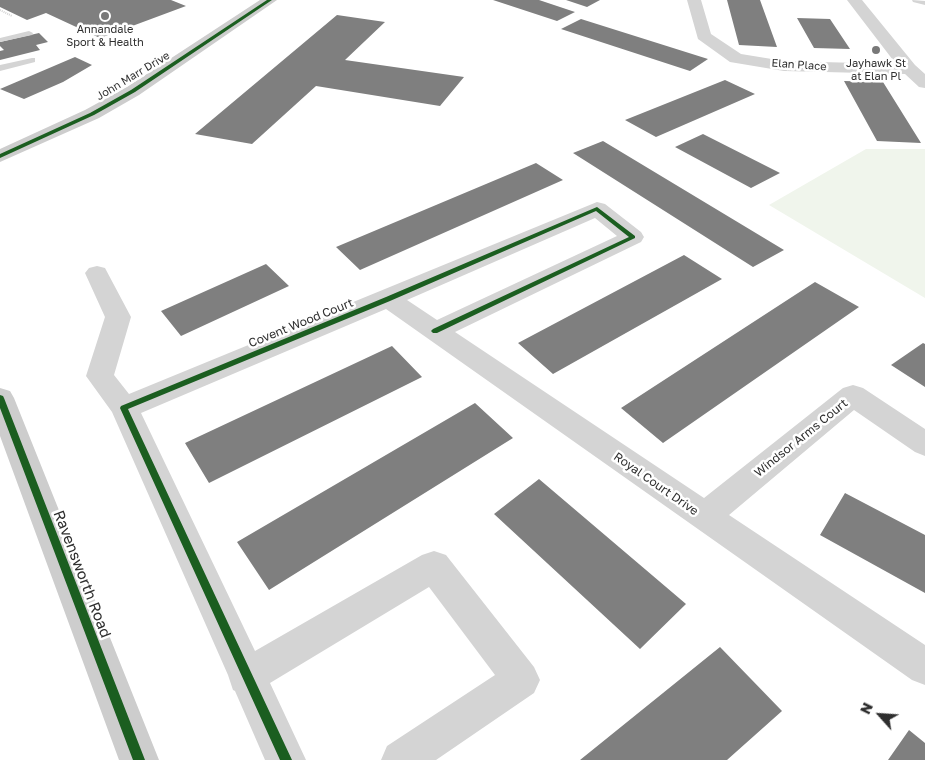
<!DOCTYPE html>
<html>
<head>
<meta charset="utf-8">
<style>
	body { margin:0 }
	#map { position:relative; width:925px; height:760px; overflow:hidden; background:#fff; font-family:"Golos Text",sans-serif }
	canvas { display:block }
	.north { position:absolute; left:855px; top:690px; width:50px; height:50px; -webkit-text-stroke:4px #fff; paint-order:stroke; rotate:296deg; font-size:14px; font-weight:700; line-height:20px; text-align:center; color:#2f2f2f }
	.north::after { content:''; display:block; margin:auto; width:18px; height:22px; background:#2f2f2f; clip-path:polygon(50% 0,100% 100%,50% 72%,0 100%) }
</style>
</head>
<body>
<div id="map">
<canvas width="925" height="760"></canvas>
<div class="north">N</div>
</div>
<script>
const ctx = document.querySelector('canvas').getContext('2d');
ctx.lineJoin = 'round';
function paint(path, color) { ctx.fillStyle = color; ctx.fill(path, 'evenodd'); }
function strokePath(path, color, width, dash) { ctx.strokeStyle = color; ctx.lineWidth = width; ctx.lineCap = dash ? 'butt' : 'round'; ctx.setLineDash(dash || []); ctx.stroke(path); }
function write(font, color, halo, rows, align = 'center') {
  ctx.font = font + ' "Golos Text",sans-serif'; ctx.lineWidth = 5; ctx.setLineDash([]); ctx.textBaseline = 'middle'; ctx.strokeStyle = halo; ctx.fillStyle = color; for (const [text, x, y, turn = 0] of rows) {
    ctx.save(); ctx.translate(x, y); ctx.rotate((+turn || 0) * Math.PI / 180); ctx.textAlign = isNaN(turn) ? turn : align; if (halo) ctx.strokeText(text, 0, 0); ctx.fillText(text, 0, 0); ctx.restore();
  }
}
paint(new Path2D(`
	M866 149H925V298L769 205Z`), '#f0f5ec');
paint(new Path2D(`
	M0 0H171L186 6 100 38 46 13 27 20 0 7Z
	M493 0H539L575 12 557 21Z
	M566 0H600L587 7Z
	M727 0H760L777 47 739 45Z
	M337 15 385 22 345 60 464 77 440 106 316 86 252 144 195 134Z
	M797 18 830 19 850 49 814 48Z
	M581 19 708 59 690 71 561 29Z
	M39 33 48 42 36 45 40 50 0 60V51L4 50 0 46V42Z
	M75 57 92 65 63 82 24 99 0 89Z
	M725 80 755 94 656 137 625 120Z
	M844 81 883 82 921 143 877 141Z
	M703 134 780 173 751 188 675 147Z
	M603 141 784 250 753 267 573 153Z
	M536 163 563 180 360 270 336 247Z
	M684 255 722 279 553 374 518 343Z
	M266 264 289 286 181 336 161 311Z
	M815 282 859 307 663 443 621 408Z
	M923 343 925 344V387L891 365Z
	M392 346 422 377 209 483 185 443Z
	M475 403 513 438 269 590 237 542Z
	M539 479 686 604 640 649 494 514Z
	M845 493 925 535V593L820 535Z
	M720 647 782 711 727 760H580Z
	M909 730 925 743V760H888Z`), '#7f7f7f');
strokePath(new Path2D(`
	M0 10 12 16`), '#d4d4d4', 2, [1, 1]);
paint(new Path2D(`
	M912 0 925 1V5L913 2Z
	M29 31 33 33 32 35 0 42V38Z
	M32 58H35V62L0 71V65Z`), '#d4d4d4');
paint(new Path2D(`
	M687 0H701L711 34 741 54 784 61 896 64 847 0H862L915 65 925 74V88L919 87 905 74 784 71 730 62 698 39Z
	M597 202 605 204 641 232 644 237 641 242 455 332 704 498 843 388 853 385 863 388 925 429V456L915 452 854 410 729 515 925 645V685L912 680 386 309 141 413 255 651 422 555 434 551 446 555 534 667 540 680 534 693 436 760H381L387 746 495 675 429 587 270 683 306 760H265L235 691 233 690 228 675 112 412 86 376 105 317 85 273 89 268 97 266 105 268 131 317 114 375 129 394ZM595 218 617 236 437 320 407 300Z`), '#d4d4d4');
paint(new Path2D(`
	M260 0H277L139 95 99 118 0 162V149L85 110 127 87Z
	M0 388 10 391 14 398 159 760H119L0 436Z`), '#cdcdcd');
paint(new Path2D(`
	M267 0H272L135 92 94 115 0 158V154L90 113 131 90Z
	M597 207 635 236V238L437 333H433L431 331 433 329 629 237 596 211 390 301 128 409 292 760H280L120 408 121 406 386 297Z
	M0 395 3 396 4 398 145 760H133L0 408Z`), '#1b5e20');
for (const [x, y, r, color] of [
	[105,16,5,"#787878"],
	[876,50,5,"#787878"]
]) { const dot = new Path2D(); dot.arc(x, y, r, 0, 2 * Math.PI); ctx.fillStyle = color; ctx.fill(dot); strokePath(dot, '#fff', 2); }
write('11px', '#2f2f2f', '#fff', [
	["Annandale",105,30],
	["Sport & Health",105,43],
	["Jayhawk St",876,64],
	["at Elan Pl",876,77]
]);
write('11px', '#2f2f2f', '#fff', [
	["Elan Place",799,65,4],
	["John Marr Drive",133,76,-31]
]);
write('12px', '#2f2f2f', '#fff', [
	["Covent Wood Court",301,323,-22],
	["Windsor Arms Court",801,438,-39],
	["Royal Court Drive",656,484,35]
]);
write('15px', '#2f2f2f', '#fff', [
	["Ravensworth Road",82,574,69]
]);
</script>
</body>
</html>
